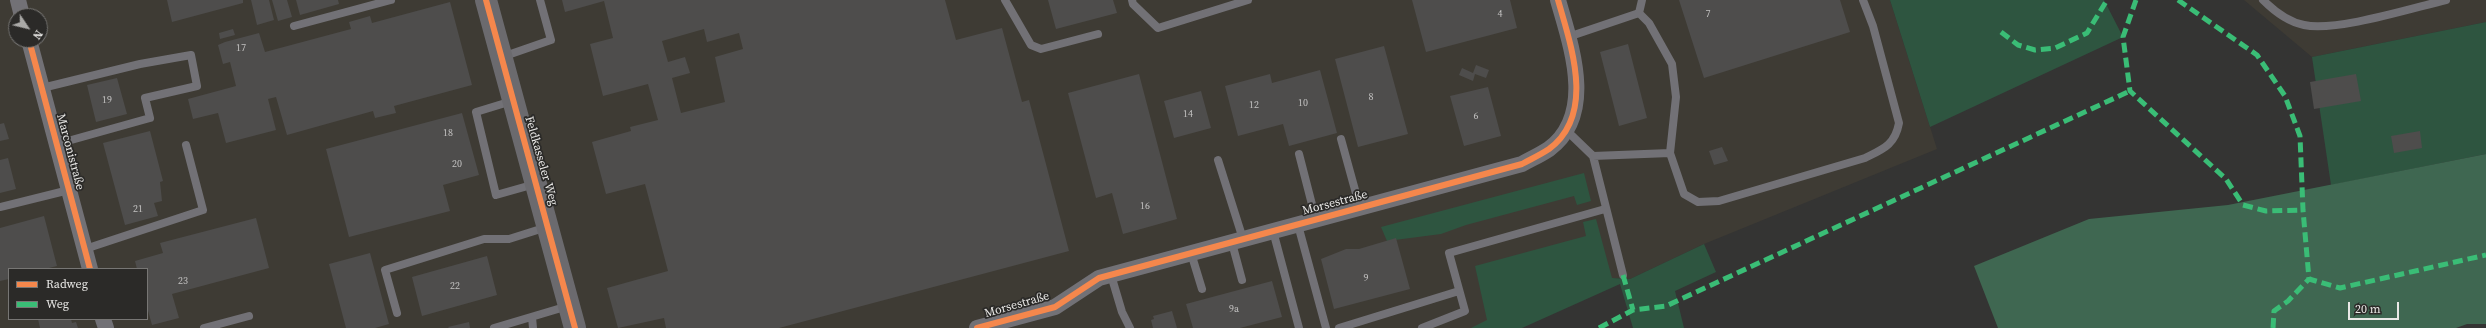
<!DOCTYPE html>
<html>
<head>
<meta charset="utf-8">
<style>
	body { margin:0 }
	#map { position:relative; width:2486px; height:328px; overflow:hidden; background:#343433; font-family:"Source Serif 4",serif }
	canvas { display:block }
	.legend { position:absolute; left:8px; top:268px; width:140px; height:52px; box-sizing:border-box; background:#2b2a28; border:1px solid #777674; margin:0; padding:5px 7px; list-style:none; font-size:12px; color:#e9e8e6 }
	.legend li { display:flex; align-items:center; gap:8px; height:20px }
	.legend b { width:20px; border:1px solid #777674 }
	.north { position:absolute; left:8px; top:8px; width:40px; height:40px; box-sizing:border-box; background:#2b2a28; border:1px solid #777674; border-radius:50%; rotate:125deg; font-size:11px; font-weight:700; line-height:16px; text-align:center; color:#e9e8e6 }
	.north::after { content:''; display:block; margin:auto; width:14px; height:18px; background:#aaa9a7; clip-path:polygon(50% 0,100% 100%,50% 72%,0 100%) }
	.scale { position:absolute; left:2348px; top:302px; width:51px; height:18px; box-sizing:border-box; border:2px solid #e9e8e6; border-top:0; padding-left:5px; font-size:12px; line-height:14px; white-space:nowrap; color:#e9e8e6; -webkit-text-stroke:3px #2b2a28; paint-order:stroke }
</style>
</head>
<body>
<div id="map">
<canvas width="2486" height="328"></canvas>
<ul class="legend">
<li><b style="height:5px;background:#f5874c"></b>Radweg</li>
<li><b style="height:5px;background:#3abd76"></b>Weg</li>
</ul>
<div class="north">N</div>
<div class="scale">20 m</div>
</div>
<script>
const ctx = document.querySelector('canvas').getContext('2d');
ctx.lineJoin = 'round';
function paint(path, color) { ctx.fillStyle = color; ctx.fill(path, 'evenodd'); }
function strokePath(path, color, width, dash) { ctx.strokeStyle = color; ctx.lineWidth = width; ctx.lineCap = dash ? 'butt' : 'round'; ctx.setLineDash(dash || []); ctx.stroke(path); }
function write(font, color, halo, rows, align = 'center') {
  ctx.font = font + ' "Source Serif 4",serif'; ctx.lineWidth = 3.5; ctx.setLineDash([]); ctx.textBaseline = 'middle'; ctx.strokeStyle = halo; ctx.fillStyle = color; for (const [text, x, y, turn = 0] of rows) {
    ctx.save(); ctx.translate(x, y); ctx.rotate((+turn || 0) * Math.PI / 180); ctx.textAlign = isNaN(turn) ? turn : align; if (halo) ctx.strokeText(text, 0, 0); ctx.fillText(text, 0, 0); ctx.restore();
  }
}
paint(new Path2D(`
	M0 0H1890L1937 149 1704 244 1630 279 1612 278 1489 328H0ZM16 16H40V40H16ZM9 269H147V319H9Z
	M2244 0H2486V22L2312 57Z`), '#3e3b34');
paint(new Path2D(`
	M1890 0H2104L2123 37 1930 127Z
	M2486 22V154L2331 185 2312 57Z
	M1584 173 1591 201 1577 205 1574 196 1466 225 1441 234 1387 241 1381 227Z
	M1596 219 1612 278 1630 279 1704 244 1716 272 1675 291 1684 328H1633L1620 284 1522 328H1471L1487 320 1475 266 1586 236 1583 222Z`), '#2e5540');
paint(new Path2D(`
	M2486 154V324H2467L2456 328H1998L1974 266 2089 219 2228 205Z`), '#3f6751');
paint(new Path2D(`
	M167 0H243V3L172 22Z
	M251 0H269L274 20 257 25Z
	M272 0H287L292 17 278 21Z
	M296 0H338L339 4 300 15Z
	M562 0H945L956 40 1002 28 1022 102 1029 100 1069 251 779 328H666L664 318 618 328 607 288 668 271 645 184 606 194 592 142 631 131 630 127 658 120 648 84 603 96 590 44 613 38 604 1 565 12ZM704 29 707 42 739 33 743 49 715 57 725 102 681 113 672 78 690 73 685 57 668 62 662 41Z
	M1048 0H1113L1117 13 1056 29Z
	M1412 0H1510L1517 28 1426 52Z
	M1679 0H1840L1850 32 1704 78Z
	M450 2 472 85 394 106 396 113 375 118 373 111 287 135 276 97 268 99 276 130 226 143 218 113 193 119 188 99 236 86 230 62 223 64 218 45 225 42 259 33 265 52 351 29 349 22 370 16 372 23Z
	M233 29 235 35 220 39 219 33Z
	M1628 44 1647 118 1619 126 1600 52Z
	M1384 46 1408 134 1358 147 1335 59Z
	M1476 65 1489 70 1486 78 1475 74 1473 81 1459 75 1462 68 1473 73Z
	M1320 70 1337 133 1289 146 1283 124 1238 136 1225 86 1270 74 1272 83Z
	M1139 74 1177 219 1123 234 1112 193 1096 198 1068 93Z
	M2356 74 2361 101 2314 109 2310 82Z
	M117 78 127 114 96 122 87 85Z
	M1488 87 1501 136 1464 146 1450 96Z
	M1201 91 1211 128 1174 138 1164 101Z
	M462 113 479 175 443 185 450 211 349 237 326 149Z
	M4 123 9 139 0 141V124Z
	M150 131 163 181 160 182 162 201 154 203 158 216 125 225 103 143Z
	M2420 131 2422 148 2394 153 2391 136Z
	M1722 147 1728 161 1714 165 1709 151Z
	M8 158 16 189 0 193V160Z
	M44 216 57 266 45 269H9V279L0 281V228Z
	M256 218 269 268 172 294 179 318 152 325 147 307V269H137L135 261 163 253 160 243Z
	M1396 238 1410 289 1334 309 1321 259 1346 249H1359Z
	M370 253 389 324 375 328H346L329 264Z
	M487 256 497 295 422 316 412 277Z
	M1272 281 1282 317 1240 328H1193L1186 304Z
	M1172 311 1177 328H1153L1151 320 1154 319 1153 316Z
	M38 319H71L72 323 76 322 78 328H40Z
	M469 322 470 328H449L448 327Z`), '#4e4d4c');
strokePath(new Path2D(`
	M1005 0 1031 45 1041 49 1098 34
	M1132 0 1133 4 1158 28 1248 0
	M2263 0C2274 11 2288 22 2304 25 2336 32 2412 8 2446 0
	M1639 13 1649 23 1672 64 1676 97 1670 153 1684 194 1698 202 1719 201 1865 158C1883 149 1895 145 1899 123L1873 26 1863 0
	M1639 13 1642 0
	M294 26 391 0
	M1568 37 1639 13
	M502 57 551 40 540 0
	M42 88 140 64 191 55 197 86 145 98 150 118 57 144
	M512 101 476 112 496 195 535 184
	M1566 130 1593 156 1623 275
	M1341 139 1360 208
	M1299 154 1316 220
	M1593 156 1670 153
	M1218 160 1243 239
	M0 207 69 190
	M1298 225 1326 328
	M1273 231 1299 328
	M1232 243 1242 280
	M85 249 203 210 186 145
	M1191 253 1202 289
	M1111 275 1122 312 1130 328
	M397 313 385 270 484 239H509L547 227
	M532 317 533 328
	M204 328 249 316
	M494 328 568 306
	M1339 328 1459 291
	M1422 328 1465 311 1449 253 1605 209`), '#727176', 8);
strokePath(new Path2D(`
	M18 0 22 16
	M29 40 90 269
	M103 319 106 328
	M977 328 1055 307 1099 278 1522 164C1531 159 1540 155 1549 149 1596 114 1571 46 1558 0`), '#727176', 16);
strokePath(new Path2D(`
	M486 0 575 328`), '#6b6a6e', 22);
strokePath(new Path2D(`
	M2136 0 2123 37 2130 91 2226 179 2243 205 2266 211 2303 210
	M2178 0 2257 55 2285 96 2300 136 2303 210 2309 279 2340 288 2486 255
	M2001 32 2018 45 2035 50 2055 48 2087 33 2107 0
	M1623 275 1633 310
	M1599 328 1633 310 1666 306 2130 91
	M2273 328 2274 311 2288 301 2309 279`), '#3abd76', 5, [10, 5]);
strokePath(new Path2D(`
	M486 0 575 328
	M29 40 90 269
	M977 328 1055 307 1099 278 1522 164C1531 159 1540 155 1549 149 1596 114 1571 46 1558 0`), '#f5874c', 6);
write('10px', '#c2c1c0', null, [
	["4",1500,14],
	["7",1708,14],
	["17",241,48],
	["8",1371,97],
	["19",107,100],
	["10",1303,103],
	["12",1254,105],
	["14",1188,114],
	["6",1476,116],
	["18",448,133],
	["20",457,164],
	["16",1145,206],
	["21",138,209],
	["9",1366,278],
	["23",183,281],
	["22",455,286],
	["9a",1234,309]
]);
write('12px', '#e9e8e6', '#2b2a28', [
	["Marconistraße",70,152,75],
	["Feldkasseler Weg",541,161,74],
	["Morsestraße",1335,203,-15],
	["Morsestraße",1017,305,-16]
]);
</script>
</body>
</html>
